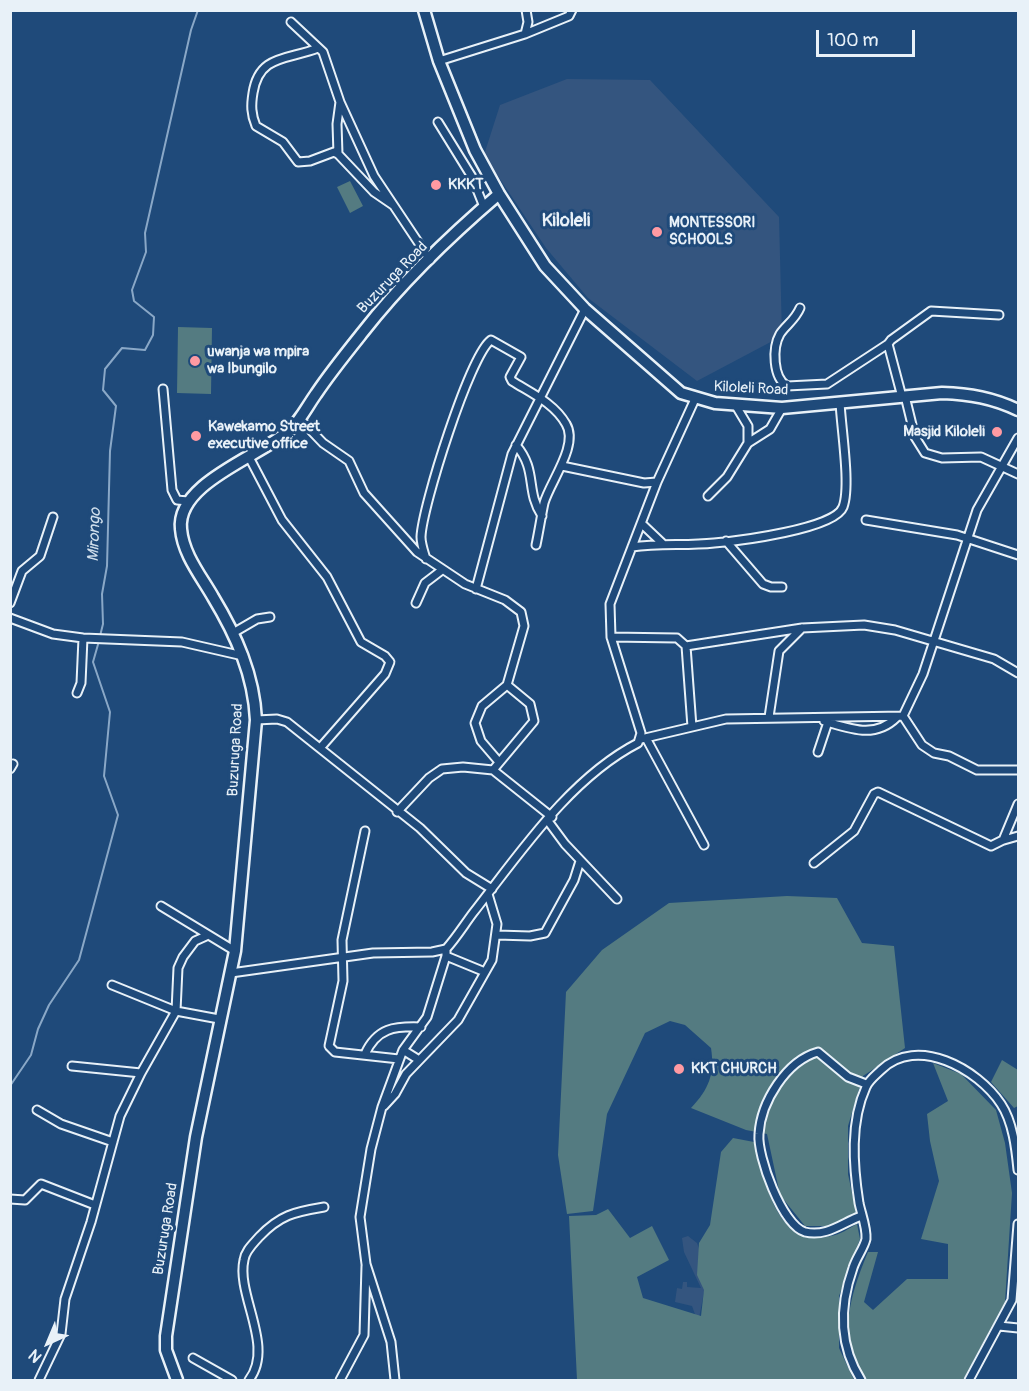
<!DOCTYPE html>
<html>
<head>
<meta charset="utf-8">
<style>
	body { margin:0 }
	#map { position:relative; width:1029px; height:1391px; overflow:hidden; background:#1f4a7a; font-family:Pangolin,sans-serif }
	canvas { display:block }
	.frame { position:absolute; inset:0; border:12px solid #e8f1f8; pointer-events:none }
	.north { position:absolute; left:18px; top:1313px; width:60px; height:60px; -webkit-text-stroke:4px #1f4a7a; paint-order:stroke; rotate:224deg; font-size:16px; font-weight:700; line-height:24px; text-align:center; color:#e8f1f8 }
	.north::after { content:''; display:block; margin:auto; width:21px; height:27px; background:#e8f1f8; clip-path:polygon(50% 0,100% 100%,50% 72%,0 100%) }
	.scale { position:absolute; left:816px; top:30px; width:99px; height:27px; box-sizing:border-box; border:3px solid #e8f1f8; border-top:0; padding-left:8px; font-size:18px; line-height:21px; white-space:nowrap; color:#e8f1f8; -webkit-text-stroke:4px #1f4a7a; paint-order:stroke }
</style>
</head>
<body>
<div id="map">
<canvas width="1029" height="1391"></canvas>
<div class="frame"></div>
<div class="north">N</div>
<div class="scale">100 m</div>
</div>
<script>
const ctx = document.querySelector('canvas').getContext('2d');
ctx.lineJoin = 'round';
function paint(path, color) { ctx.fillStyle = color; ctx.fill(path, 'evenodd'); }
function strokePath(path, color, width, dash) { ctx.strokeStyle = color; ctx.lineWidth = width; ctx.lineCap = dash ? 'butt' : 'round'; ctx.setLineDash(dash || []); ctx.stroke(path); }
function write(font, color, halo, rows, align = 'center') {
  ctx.font = font + ' Pangolin,sans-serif'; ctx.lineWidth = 6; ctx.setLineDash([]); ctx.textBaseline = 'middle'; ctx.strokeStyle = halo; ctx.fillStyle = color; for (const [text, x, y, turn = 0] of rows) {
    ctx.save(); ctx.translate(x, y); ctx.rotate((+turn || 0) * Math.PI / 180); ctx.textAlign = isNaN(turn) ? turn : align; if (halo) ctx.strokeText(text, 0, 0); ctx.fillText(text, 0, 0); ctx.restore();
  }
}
paint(new Path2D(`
	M567 79 650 80 779 217 782 336 697 381 588 298 546 248 484 155 500 105Z
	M688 1236 697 1243 701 1254 705 1287 699 1318 696 1317 692 1306 675 1302 677 1288 682 1289 683 1282H687V1287L701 1288 684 1252 682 1238Z`), '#34557f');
paint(new Path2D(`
	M350 181 363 206 350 213 337 187Z
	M178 327 212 328 211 394 177 393Z
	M787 896 837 898 862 943 894 946 905 1048 863 1076 848 1126V1174L856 1212 830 1226H805L780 1195 767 1134 746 1130 691 1108C709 1089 715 1074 711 1048L685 1025 670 1021 645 1033 607 1114 593 1211 567 1214 558 1155 566 992 602 950 669 903Z
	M1002 1060 1018 1070V1106L1014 1108 991 1082Z
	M933 1063 961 1074 996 1110 1005 1143 1012 1193 1005 1302 963 1380H867C834 1344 851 1293 868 1252H878L864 1302 873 1310 907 1279H948V1244L921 1239 939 1181 930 1141 927 1114 948 1101Z
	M733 1138 754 1142C765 1181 776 1249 831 1236 840 1235 849 1228 857 1224L860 1239 839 1296V1348L854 1380H577L569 1216 596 1215 608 1209 630 1238 652 1226 669 1260 637 1277 643 1298 701 1316 704 1290 697 1275 699 1243 710 1225 721 1152Z`), '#547b81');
strokePath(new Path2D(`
	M100 636 103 624 102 594 107 566 110 451 116 406 103 390 105 369 122 348 145 350 153 335 154 317 134 301 132 290 146 252 145 233 191 30 198 10
	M10 1086 31 1055 38 1029 49 1005 79 960 118 815 104 776 110 712 93 662 99 641`), '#8aa8c7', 2);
const street = new Path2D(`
	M291 22 323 52 340 102 374 176 430 260
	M525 34 528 22 526 10
	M318 48C288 60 259 54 253 93 251 105 251 114 256 126L283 142 298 162 310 161 334 152 338 154 374 192 393 205
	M439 61 525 34 569 16 572 10
	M438 122 472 177 484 207
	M338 154 337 124 340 102
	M800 308C795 320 786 325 780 334 772 348 773 378 787 386L827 384 888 344
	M163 389 172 490 177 500 188 501
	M905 396 915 437 925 453 942 458 981 457 1018 474
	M902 397 888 344 891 340 931 311 999 315
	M736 406 748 426V443
	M300 419 323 443 349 461 364 493 417 552 465 584 505 600 521 612 524 626 507 685 530 704 534 721 493 770
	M516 445C538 471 525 490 542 516
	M249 457 282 520 327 577 361 642 385 656 390 662 385 674 321 747
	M562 466 644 483 657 482
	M708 496 727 477 748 443 770 429 782 408
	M866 520 957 535 1018 555
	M642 524 662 543
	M726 541 763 584 771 587H782
	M632 547C660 543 687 546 714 543 738 541 835 529 843 507 851 486 841 427 840 402
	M426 559C424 552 421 544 421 537 422 507 470 355 491 340L521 357 510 377 512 381C531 393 554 403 566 424 579 445 550 482 544 503 541 517 539 531 536 545
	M476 589 512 454 585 309
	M10 603 22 571 40 556 53 517
	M416 603 425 583 442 570
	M10 618 53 634 83 638 182 642 243 656
	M233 633 257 619 270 617
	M611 637 677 638 686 646 692 727
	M686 646 802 628 864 625 895 630 994 659 1018 673
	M77 693 81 683 83 638
	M903 716 922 745 934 753 949 756 977 770H1018
	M769 717 779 651 802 628
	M256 720 277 719 287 722 420 828 466 873 492 889
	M824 721C851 729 875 739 897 717
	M646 738 704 845
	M641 739 726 719 903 716 923 674 977 510 1018 438
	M818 752 828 722
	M499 762 481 741 475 723 482 706 507 685
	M10 769 13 764
	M397 812 429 778 442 769 463 767 493 770 552 817
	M548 821 565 844 617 899
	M365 831 342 940 343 981 329 1046 335 1052 399 1059
	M1004 840 1018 836
	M814 863 854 831 874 794 878 792 991 846 1003 840 1018 804
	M161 906 235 951
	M497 935 530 936 545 933 574 880 580 861
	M446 956 485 972
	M231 973 373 953 432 952 446 949C456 938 464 925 473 913 520 853 570 778 638 743L641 733 611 637 610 604 657 482 695 399
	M112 985 176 1011 219 1019
	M403 1050 419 1060
	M365 1054C377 1028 394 1026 421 1027
	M72 1066 141 1073
	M384 1106 395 1094 406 1074 458 1020 492 960 497 924 488 894
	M37 1110 61 1124 113 1142
	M10 1199 25 1200 41 1184 95 1205
	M861 1216C842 1223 827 1237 805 1232 782 1225 757 1156 759 1134 761 1102 786 1061 818 1052L848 1077 866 1084
	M999 1326 1018 1328
	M193 1358 232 1380
	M39 1380 61 1334 65 1299 91 1222 120 1116 141 1073 176 1011 178 968 183 957 195 941 206 936
	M249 1380C275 1346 236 1295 244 1260 245 1251 253 1244 259 1237 280 1215 294 1212 324 1207
	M340 1380 364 1335 366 1266
	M395 1380 391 1342 366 1264 360 1217 371 1149 382 1107 403 1050 427 1017 446 956V949
	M861 1380C839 1345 839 1307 853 1268 856 1258 864 1248 866 1239 867 1228 861 1213 859 1203 853 1165 850 1122 866 1087 869 1080 876 1075 881 1070 917 1035 978 1069 1001 1104 1013 1122 1016 1149 1018 1170
	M969 1380 1012 1300 1018 1224`);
const secondary = new Path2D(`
	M424 10 439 61 475 150 499 194 545 266 585 309 681 393 715 403 782 408 942 393C970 394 993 398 1018 410
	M177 1380 166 1350V1336L196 1137 235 951 256 720C254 675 236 635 213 597 201 576 183 554 181 529 176 484 257 457 286 433 300 422 306 408 316 394 330 373 347 352 363 332 402 282 451 235 499 194`);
strokePath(street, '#e8f1f8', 11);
strokePath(secondary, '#e8f1f8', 15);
strokePath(street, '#1f4a7a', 7);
strokePath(secondary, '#1f4a7a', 10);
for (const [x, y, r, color] of [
	[436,185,6,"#ff9aa2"],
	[657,232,6,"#ff9aa2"],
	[195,361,6,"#ff9aa2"],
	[997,432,6,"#ff9aa2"],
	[196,436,6,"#ff9aa2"],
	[679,1069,6,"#ff9aa2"]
]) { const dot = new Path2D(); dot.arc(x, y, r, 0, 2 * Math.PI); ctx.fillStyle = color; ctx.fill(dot); strokePath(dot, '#1f4a7a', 2); }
write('bold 15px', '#e8f1f8', '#1f4a7a', [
	["KKKT",448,185],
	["MONTESSORI",669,223],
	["SCHOOLS",669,240],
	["uwanja wa mpira",207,352],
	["wa Ibungilo",207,369],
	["Kawekamo Street",208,427],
	["executive office",208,444],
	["Masjid Kiloleli",985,432,"right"],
	["KKT CHURCH",691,1069]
], 'left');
write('15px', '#e8f1f8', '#1f4a7a', [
	["Buzuruga Road",393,278,-46],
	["Kiloleli Road",751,389,3],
	["Buzuruga Road",236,750,-87],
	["Buzuruga Road",166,1229,-81]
]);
write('italic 16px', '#d0dfec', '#1f4a7a', [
	["Mirongo",95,535,-88]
]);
write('bold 18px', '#e8f1f8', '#1f4a7a', [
	["Kiloleli",566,221]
]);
</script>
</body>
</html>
